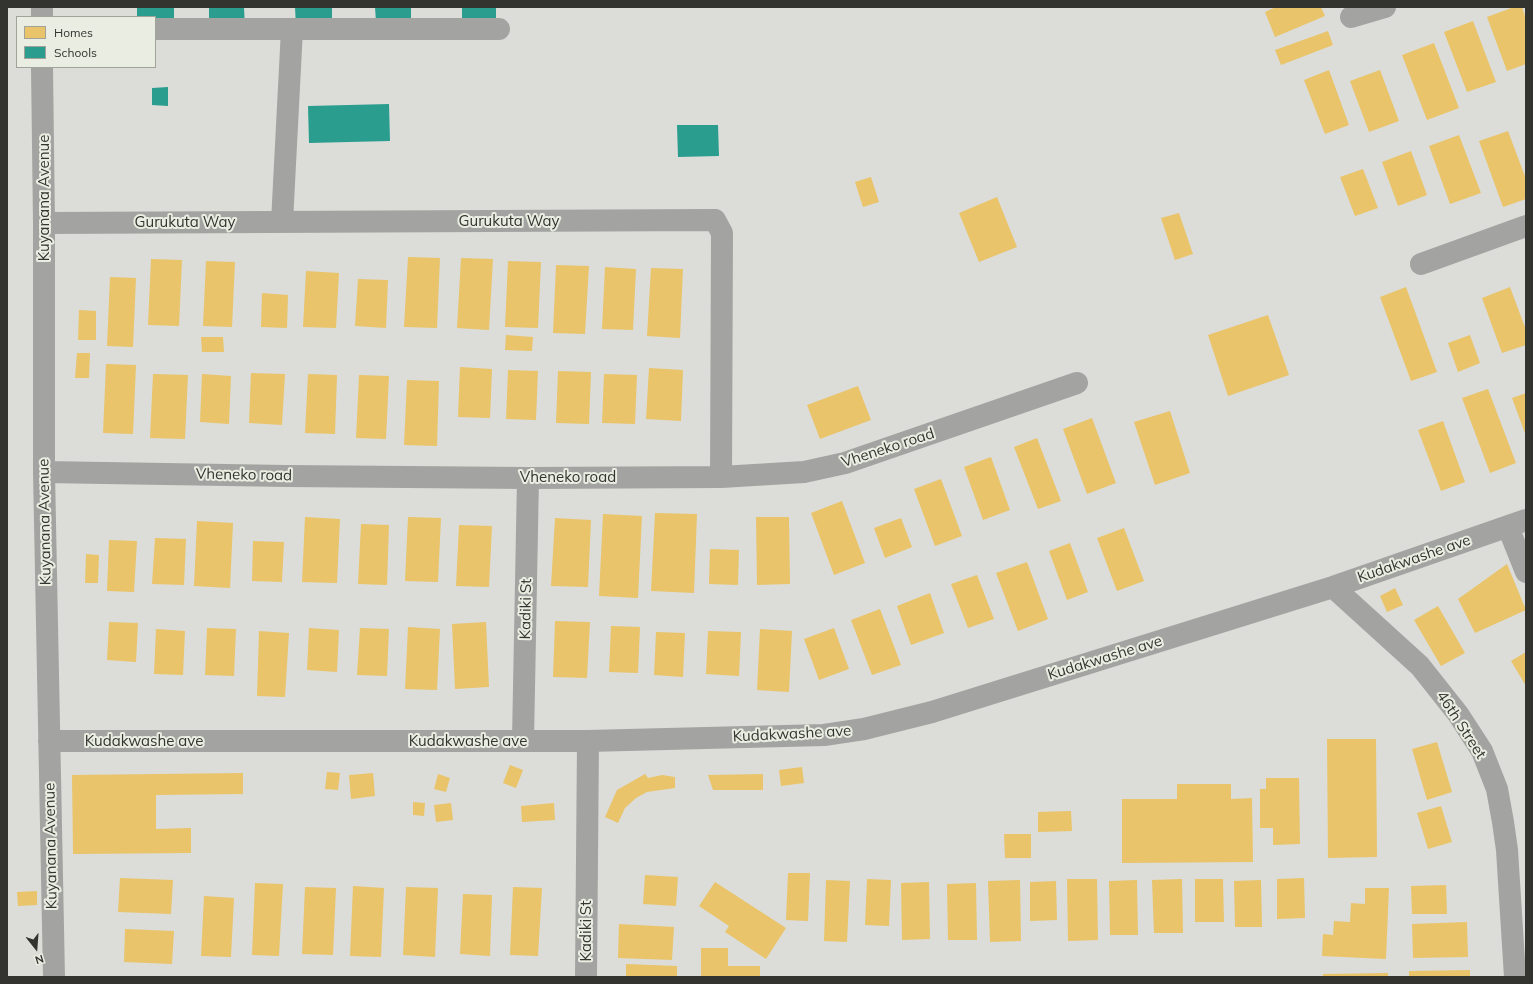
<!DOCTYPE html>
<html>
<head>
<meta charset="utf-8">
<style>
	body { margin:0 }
	#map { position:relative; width:1533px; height:984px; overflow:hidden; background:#dcddd8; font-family:Mulish,sans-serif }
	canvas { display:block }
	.frame { position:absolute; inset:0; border:8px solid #333430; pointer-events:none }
	.legend { position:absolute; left:16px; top:16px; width:140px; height:52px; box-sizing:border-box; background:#eaede2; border:1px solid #a1a39b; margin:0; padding:5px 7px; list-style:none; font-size:12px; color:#333430 }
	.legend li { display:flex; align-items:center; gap:8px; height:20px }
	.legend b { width:20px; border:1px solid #a1a39b }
	.north { position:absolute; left:16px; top:928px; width:40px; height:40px; -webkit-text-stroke:3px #eaede2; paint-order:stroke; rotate:163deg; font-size:11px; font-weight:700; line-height:16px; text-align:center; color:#333430 }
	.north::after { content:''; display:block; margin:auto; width:14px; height:18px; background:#333430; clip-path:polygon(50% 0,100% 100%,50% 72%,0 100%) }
</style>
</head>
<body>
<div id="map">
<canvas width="1533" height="984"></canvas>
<div class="frame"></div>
<ul class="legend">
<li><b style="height:11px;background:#e9c46a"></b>Homes</li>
<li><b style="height:11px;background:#2a9d8f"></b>Schools</li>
</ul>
<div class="north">N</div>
</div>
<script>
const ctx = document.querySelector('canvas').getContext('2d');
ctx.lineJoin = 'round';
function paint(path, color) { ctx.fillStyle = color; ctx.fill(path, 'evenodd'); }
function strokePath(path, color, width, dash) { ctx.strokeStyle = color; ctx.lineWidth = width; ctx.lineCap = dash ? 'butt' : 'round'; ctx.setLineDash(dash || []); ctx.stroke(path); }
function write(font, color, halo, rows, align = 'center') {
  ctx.font = font + ' Mulish,sans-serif'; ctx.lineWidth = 4; ctx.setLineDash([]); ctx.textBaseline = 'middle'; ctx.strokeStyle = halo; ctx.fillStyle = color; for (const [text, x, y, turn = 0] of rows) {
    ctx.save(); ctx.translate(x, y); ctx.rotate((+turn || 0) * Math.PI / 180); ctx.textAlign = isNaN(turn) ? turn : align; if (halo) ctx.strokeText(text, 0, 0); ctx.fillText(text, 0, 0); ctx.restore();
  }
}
paint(new Path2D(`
	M1276 7H1321L1325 16 1275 37 1265 12Z
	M1514 7H1522L1526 19V64L1507 71 1487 17Z
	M1473 21 1496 82 1467 92 1444 32Z
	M1328 31 1333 45 1281 65 1275 50Z
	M1434 43 1459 108 1427 120 1402 55Z
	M1329 70 1349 125 1325 134 1304 80Z
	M1380 70 1399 121 1369 132 1350 81Z
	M1508 131 1526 179V199L1503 207 1479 141Z
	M1459 135 1481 193 1450 204 1429 146Z
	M1411 151 1427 195 1398 206 1382 162Z
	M1363 169 1378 208 1355 216 1340 177Z
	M871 177 879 202 863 207 855 182Z
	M997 197 1017 247 979 262 959 213Z
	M1179 213 1193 254 1175 260 1161 218Z
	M408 257 440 258 437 328 404 327Z
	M461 258 493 259 489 330 457 328Z
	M151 259 182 260 179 326 148 325Z
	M206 261 235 262 232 327 203 326Z
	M508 261 541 262 538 328 505 327Z
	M556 265 589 266 585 334 553 333Z
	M605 267 636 269 633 330 602 329Z
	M651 268 683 269 680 338 647 336Z
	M306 271 339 273 336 328 303 327Z
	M110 277 136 278 133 347 107 346Z
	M358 279 388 280 386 328 355 326Z
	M1406 287 1437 372 1411 381 1380 297Z
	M1510 287 1526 330V345L1502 353 1482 298Z
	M262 293 288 295 287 328 261 327Z
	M79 310 96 311V340H78Z
	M1268 315 1289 375 1228 396 1208 335Z
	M506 335 533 337 532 351 505 350Z
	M1470 335 1480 363 1458 372 1448 343Z
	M201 337H223L224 352H202Z
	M77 353H90L89 378H75Z
	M106 364 136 365 133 434 103 433Z
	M460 367 492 369 490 418 458 417Z
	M649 368 683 370 681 421 646 419Z
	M508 370 538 371 536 420 506 419Z
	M558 371 591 372 589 424 556 423Z
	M251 373 285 374 282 425 249 423Z
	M153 374 188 375 185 439 150 438Z
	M202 374 231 376 229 424 200 422Z
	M308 374 337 375 335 434 305 433Z
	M604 374 637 375 635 424 602 423Z
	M359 375 389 376 386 439 356 438Z
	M407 380 439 381 437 446 404 445Z
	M858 386 871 420 820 439 807 405Z
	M1488 389 1516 463 1490 473 1462 398Z
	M1526 393V436L1512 398Z
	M1170 411 1190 473 1155 485 1134 422Z
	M1092 418 1116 483 1087 494 1063 429Z
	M1443 421 1465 482 1441 491 1418 430Z
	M1037 438 1061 501 1038 509 1014 447Z
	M991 457 1010 510 983 520 964 467Z
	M941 479 962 536 935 546 914 489Z
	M842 501 865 563 834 575 811 513Z
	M655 513 697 514 694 593 651 591Z
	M603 514 642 516 638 598 599 596Z
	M305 517 340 519 337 583 302 582Z
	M408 517 441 518 438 582 405 581Z
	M756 517H789L790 584 757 585Z
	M555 518 591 520 588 587 551 586Z
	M901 518 912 547 885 558 874 528Z
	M197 521 233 523 230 588 194 586Z
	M361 524 389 525 387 585 358 584Z
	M459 525 492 526 489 587 456 586Z
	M1124 528 1144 581 1117 591 1097 538Z
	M155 538 186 539 184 585 152 584Z
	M109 540 137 541 134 592 107 591Z
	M253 541 284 542 282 582 252 581Z
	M1070 543 1088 592 1067 600 1049 551Z
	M710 549 739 550 738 585 709 584Z
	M86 554 99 555 98 583H85Z
	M1027 562 1048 619 1018 631 996 573Z
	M1507 564 1526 610 1475 633 1458 599Z
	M977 575 994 619 968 628 951 584Z
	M1395 588 1403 605 1387 612 1380 596Z
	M930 593 944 633 911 645 897 606Z
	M1438 606 1465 653 1441 666 1414 620Z
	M880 609 901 665 872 675 851 620Z
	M555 621 590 622 587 678 553 677Z
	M109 622 138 623 136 662 107 660Z
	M486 622 489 687 455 689 452 624Z
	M611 626 640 627 638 673 609 672Z
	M408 627 440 629 437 690 405 689Z
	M207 628 236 629 234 676 205 675Z
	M309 628 339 630 337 672 307 670Z
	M360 628 389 629 387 676 357 675Z
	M834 628 849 669 819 680 804 639Z
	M156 629 185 631 183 675 154 674Z
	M760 629 792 631 789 692 757 690Z
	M259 631 289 633 285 697 257 696Z
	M708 631 741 632 739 676 706 674Z
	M656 632 685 633 683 677 654 675Z
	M1526 652V686L1511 661Z
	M1327 739H1376L1377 857 1328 858Z
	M1437 742 1452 792 1427 800 1412 749Z
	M510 765 523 770 516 788 503 783Z
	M802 767 804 783 781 786 779 770Z
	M327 772 340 773 338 790 325 789Z
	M243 773V794L156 795V829L191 828V853L73 854 72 775Z
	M373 773 375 796 351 799 349 775Z
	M438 774 450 778 446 792 434 789Z
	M645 774 648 778 662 775 675 777V788L647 792 636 798 625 808 618 823 605 817 617 790Z
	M763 774V790H713L708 775Z
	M1266 778H1299L1300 844 1273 845V828H1260V789H1266Z
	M1177 784H1231V799L1252 798 1253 862 1122 863V799H1177Z
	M413 802 425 803 424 816 413 815Z
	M451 803 453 820 436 822 434 805Z
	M554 803 555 820 522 822 521 806Z
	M1441 806 1452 842 1428 849 1417 813Z
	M1071 811 1072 831 1038 832V812Z
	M1004 834H1031V858H1005Z
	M788 873H810L808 921 786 920Z
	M645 875 678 877 676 906 643 904Z
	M120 878 173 880 171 914 118 912Z
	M1304 878 1305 918 1277 919V879Z
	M867 879 891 880 889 926 865 925Z
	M1067 879H1097L1098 940 1068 941Z
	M1182 879 1183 933H1154L1152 880Z
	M1195 879H1223L1224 922H1195Z
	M826 880 850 881 847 942 824 941Z
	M1020 880 1021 941 990 942 988 881Z
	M1137 880 1138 935H1110L1109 881Z
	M1261 880 1262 927H1235L1234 881Z
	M1056 881 1057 920 1030 921V882Z
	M715 882 786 928 766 959 725 932 729 926 699 906Z
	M929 882 930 939 902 940 901 883Z
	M255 883 283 884 279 956 252 955Z
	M976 883 977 940H948L947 884Z
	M1446 885 1447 914H1412L1411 886Z
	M353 886 384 888 381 957 350 956Z
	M305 887 336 888 333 955 302 954Z
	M406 887 438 888 435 957 403 955Z
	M513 887 542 888 538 956 510 955Z
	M1365 888H1389L1386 959 1322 956 1323 934 1333 935 1334 921 1350 922 1351 903 1365 904Z
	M37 891V905L18 906 17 892Z
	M463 894 492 895 490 956 460 954Z
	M204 896 234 898 231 957 201 956Z
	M1467 922 1468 957 1413 958 1412 924Z
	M619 924 674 927 672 960 618 958Z
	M125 929 174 931 172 964 124 962Z
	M701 948H728V966H760V977H701Z
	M626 964 677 966V977H626Z
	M1470 970V977H1409V971Z
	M1388 973V977H1323V974Z`), '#e9c46a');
paint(new Path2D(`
	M137 7H174V29L155 30V17H137Z
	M209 7H244L245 28H209Z
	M295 7H332V27L296 28Z
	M375 7H411V22H376Z
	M462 7H496V23L462 24Z
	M168 87V106L152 105V88Z
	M389 104 390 141 309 143 308 106Z
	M677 125H718L719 156 678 157Z`), '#2a9d8f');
strokePath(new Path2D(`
	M42 7V17
	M1351 17 1385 7
	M155 29H499
	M42 67 44 223V472L54 977
	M282 222 292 29
	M44 223 715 220 722 233 721 477
	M1421 264 1526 226
	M44 472 287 476 528 478 721 477 804 472 845 463 1077 383
	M1508 527 1526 572
	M1333 587 1420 666 1458 714 1482 751 1497 789 1503 822 1507 850 1515 977
	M523 740 528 478
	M49 741H588L824 735 864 729 932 712 1333 587 1526 520
	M586 977 588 741`), '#a3a4a1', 22);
write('15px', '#333430', '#eaede2', [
	["Kuyanana Avenue",44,198,-90],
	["Gurukuta Way",509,221],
	["Gurukuta Way",185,222],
	["Vheneko road",888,448,-18],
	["Vheneko road",244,475,1],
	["Vheneko road",568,477],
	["Kuyanana Avenue",45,522,-91],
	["Kudakwashe ave",1414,559,-19],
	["Kadiki St",526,609,-89],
	["Kudakwashe ave",1105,658,-17],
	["46th Street",1461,725,57],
	["Kudakwashe ave",792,734,-3],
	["Kudakwashe ave",144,741],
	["Kudakwashe ave",468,741],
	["Kuyanana Avenue",51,846,-91],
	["Kadiki St",586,931,-90]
]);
</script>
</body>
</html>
